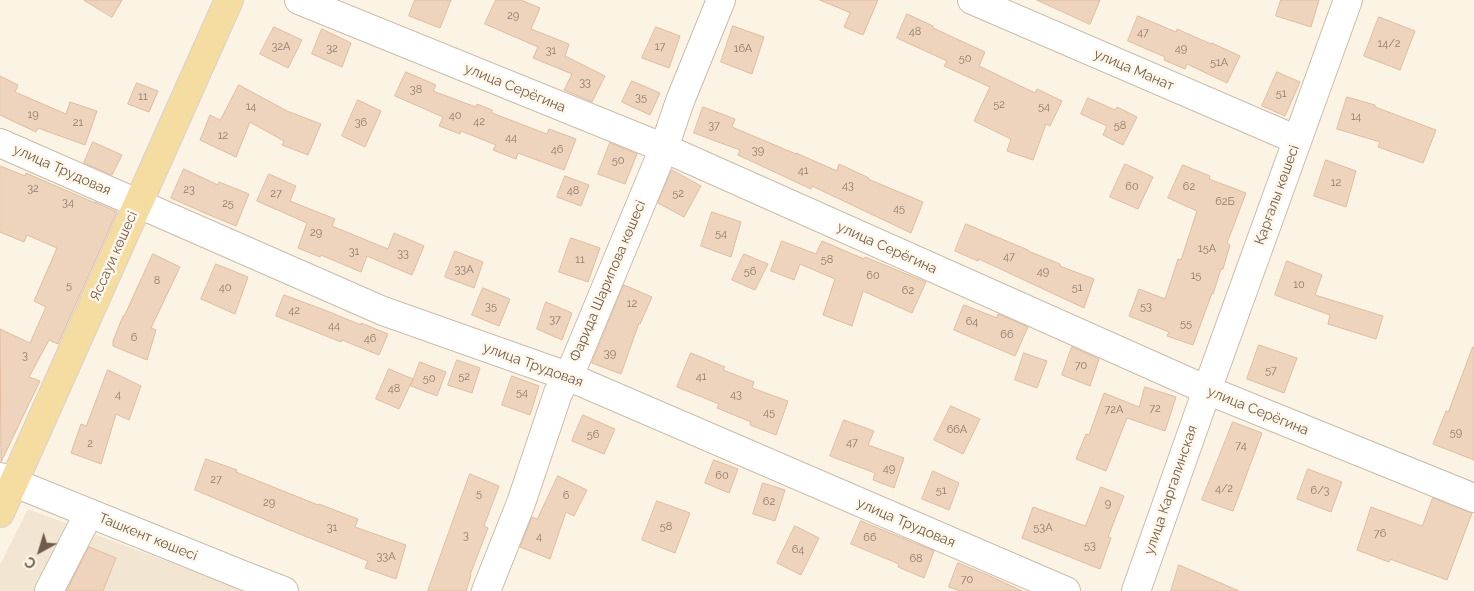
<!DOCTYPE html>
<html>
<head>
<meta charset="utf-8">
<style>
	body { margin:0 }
	#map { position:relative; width:1474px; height:591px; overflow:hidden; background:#fbf3e4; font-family:Raleway,sans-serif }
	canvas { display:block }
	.north { position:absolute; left:15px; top:526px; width:50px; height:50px; -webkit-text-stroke:4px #fef7ea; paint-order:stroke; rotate:219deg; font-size:14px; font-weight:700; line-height:20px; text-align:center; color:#715c4b }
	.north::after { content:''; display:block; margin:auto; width:18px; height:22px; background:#715c4b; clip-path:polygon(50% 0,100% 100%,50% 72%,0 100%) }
</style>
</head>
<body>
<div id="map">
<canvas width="1474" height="591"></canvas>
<div class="north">С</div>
</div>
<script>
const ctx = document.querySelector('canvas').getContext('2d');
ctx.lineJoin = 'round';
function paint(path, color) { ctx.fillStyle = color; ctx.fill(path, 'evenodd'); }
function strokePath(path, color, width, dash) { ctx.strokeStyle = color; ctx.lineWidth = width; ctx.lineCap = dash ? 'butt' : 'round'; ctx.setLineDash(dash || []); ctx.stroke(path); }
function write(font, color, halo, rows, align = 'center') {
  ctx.font = font + ' Raleway,sans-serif'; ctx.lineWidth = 5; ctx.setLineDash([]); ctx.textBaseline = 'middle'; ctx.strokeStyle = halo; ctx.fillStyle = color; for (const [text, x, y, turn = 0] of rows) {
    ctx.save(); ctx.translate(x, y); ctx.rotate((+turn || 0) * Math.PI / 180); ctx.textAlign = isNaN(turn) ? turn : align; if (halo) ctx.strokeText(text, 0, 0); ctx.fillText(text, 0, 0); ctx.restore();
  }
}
paint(new Path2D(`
	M28 509 246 591H0V565Z`), '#f2e6d3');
const building = new Path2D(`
	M84 0H122L112 17Z
	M415 0H451L440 28 409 16Z
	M496 0H521L540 8 531 29 569 44 565 56 605 76 592 102 564 90 572 74 533 58 538 47 485 24Z
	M820 0H878L863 35 844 27 850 13Z
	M1037 0H1100L1090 24Z
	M1281 0H1319L1311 27 1276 16Z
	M907 14 933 26V28L985 52 979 66 1035 93 1037 89 1062 101 1050 126 1046 124 1033 160 1007 151 1011 139 974 121 990 87 944 66 947 61 897 38Z
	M1138 16 1176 32 1177 29 1211 44 1212 43 1240 56 1227 83 1187 64 1185 69 1164 60 1165 57 1128 41Z
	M1379 17 1415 31 1400 70 1364 56Z
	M733 26 764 37 752 74 721 62Z
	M274 27 302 40 288 68 260 54Z
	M656 27 680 36 669 68 642 58Z
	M322 29 351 43 342 67 312 54Z
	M406 72 436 85 433 91 476 107 477 104 492 110V113L547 134 549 129 576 139 564 170 518 153 516 159 493 150 496 145 461 131 460 134 439 126 443 117 395 96Z
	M1277 72 1300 82 1285 116 1262 106Z
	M0 76 18 85 15 92 66 114 70 102 97 111 85 145 38 128 36 132 0 115Z
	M632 81 660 93 650 115 622 102Z
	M137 83 158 91 149 112 128 104Z
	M239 85 287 111 321 124 308 155 282 145 284 141 250 122 236 157 200 140 210 115 220 120Z
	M1347 97 1375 105V107L1436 130 1423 163 1378 147 1380 142 1337 129Z
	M1088 98 1115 110 1117 107 1137 117 1123 145 1103 135 1107 126 1081 114Z
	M358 100 381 111 365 147 342 136Z
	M703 107 735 119 732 127 796 154V153L837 171 839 164 869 178 868 179 923 202 911 233 812 186 811 189 738 155 740 150 694 133Z
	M93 142 122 155 112 175 84 163Z
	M610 143 637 154 625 184 598 174Z
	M1326 160 1356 171 1346 207 1314 196Z
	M1125 164 1153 177 1138 209 1110 197Z
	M1183 165 1210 176 1209 179 1246 193 1227 243 1230 245 1223 269H1221L1213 294 1212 293 1193 345 1167 336 1169 332 1129 316 1139 289 1165 299 1178 259 1181 260 1197 211 1168 198Z
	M0 166 25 176 26 173 95 203V202L117 212 58 344 49 340 29 377 40 381 1 462 0 329 30 343 46 307 34 301 57 248 27 235 24 242 0 232Z
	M184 169 218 185 219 182 249 194 236 226 207 214 171 198Z
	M672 170 701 186 684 217 658 203Z
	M269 174 296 186 290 201 335 219 332 226 388 249 394 233 424 246 412 275 367 256 361 272 321 255 320 257 298 248 307 223 257 201Z
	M565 176 589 185 581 206 557 197Z
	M712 212 741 222 731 257 701 246Z
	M966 224 1028 250V251L1060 264V266L1094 279 1084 308 979 259 978 261 955 251Z
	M571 238 600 248 588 282 559 272Z
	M782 241 816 254 822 241 864 259 865 257 926 282 912 313 863 291 852 326 823 315 835 279 800 264 794 280 771 271Z
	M455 251 483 262 474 288 445 277Z
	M153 254 180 267 151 328 156 330 147 360 113 346V341L123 316H124Z
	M744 254 768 264 755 290 732 280Z
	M1287 261 1322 275 1315 295 1383 316 1376 339 1328 324 1330 315 1275 295Z
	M216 264 248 277 235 314 201 299Z
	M624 285 652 297 640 324 639 323 621 374 592 363Z
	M483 288 510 299 499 326 472 315Z
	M284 295 327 311 361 325V323L388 334 379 355 342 340 341 342 276 316Z
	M546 302 572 313 562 340 537 329Z
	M964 305 997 318 998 314 1028 327 1015 356 954 330Z
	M1259 345 1297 358 1284 393 1247 379Z
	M1072 347 1099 359 1090 386 1062 375Z
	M1473 347 1474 348V460L1433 444 1446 411 1448 412Z
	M691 353 725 367 723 370 754 382 752 388 788 401 776 435 750 425 751 422 717 408 719 404 677 387Z
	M1024 353 1047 361 1037 388 1015 380Z
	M457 360 480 368 472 393 448 385Z
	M420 362 446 372 437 396 411 386Z
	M389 369 413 379 399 409 376 399Z
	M108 370 141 386 129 420 116 414 101 464 71 453 81 424 86 426Z
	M512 376 539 386 530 415 502 405Z
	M1145 387 1176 397 1165 431 1127 418 1106 471 1076 459 1086 434 1089 435 1104 393 1139 407Z
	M951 406 980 419 963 454 934 440Z
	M583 415 615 429 604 454 572 441Z
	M844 420 874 431 868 445 904 458 894 488 873 480 875 473 830 456Z
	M1233 422 1262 433 1233 511 1202 500Z
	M206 459 237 470 236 472 318 505 319 504 358 519 355 527 406 545 396 579 365 568 368 561 302 535 195 490Z
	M714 460 738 469 729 493 705 483Z
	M1308 469 1342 482 1331 512 1297 499Z
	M933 471 959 483 949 510 922 499Z
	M470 474 499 486 484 526 488 528 470 575H471L466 591H428Z
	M558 476 587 490 574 516 566 512 550 559 520 547 532 517 537 519Z
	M763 483 785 490 775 521 753 514Z
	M1101 487 1124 496 1108 537 1111 538 1100 569 1022 538 1033 507 1085 526Z
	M1433 498 1472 513 1447 580 1390 559 1389 562 1357 550 1371 507 1422 526Z
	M657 501 690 513 675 553 642 540Z
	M861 521 934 551 924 578 898 567 899 564 851 544Z
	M795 526 819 538 801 575 777 563Z
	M89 547 116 558 103 591H67Z
	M958 563 990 576 1022 591H960L949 587Z
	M1179 565 1239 591H1171Z`);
paint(building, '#eed4bd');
strokePath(building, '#e0bc9f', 1);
const minor = new Path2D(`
	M299 0 664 148 1207 390 1474 498
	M972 0 1297 140
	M0 143 383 311 567 376 1066 591
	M0 477 245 576 284 591
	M49 591 89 513
	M486 591 521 503 558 393 575 362 664 148 680 101 721 0
	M1136 591 1207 390 1348 0`);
const major = new Path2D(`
	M0 513 229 0`);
strokePath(minor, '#cbbcab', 30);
strokePath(major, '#d7d1cd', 30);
strokePath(minor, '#fff', 28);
strokePath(major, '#f5dca0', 28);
write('11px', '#907a68', null, [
	["29",513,16],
	["48",915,32],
	["47",1143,33],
	["14/2",1389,44],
	["32А",281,47],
	["17",660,47],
	["32",332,49],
	["16А",743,49],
	["49",1181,49],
	["31",551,51],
	["50",965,59],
	["51А",1219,63],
	["33",585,83],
	["38",416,90],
	["51",1281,94],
	["11",143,97],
	["35",641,98],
	["52",999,105],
	["14",251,107],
	["54",1044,107],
	["19",33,115],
	["40",455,116],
	["14",1356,117],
	["42",479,122],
	["21",78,123],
	["36",361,123],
	["37",714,126],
	["58",1120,126],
	["12",223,136],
	["44",511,138],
	["46",557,150],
	["39",758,151],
	["50",618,161],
	["41",803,171],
	["12",1336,183],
	["43",848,186],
	["60",1132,187],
	["62",1189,187],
	["32",33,189],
	["23",189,190],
	["48",573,191],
	["27",276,194],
	["52",678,194],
	["62Б",1225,202],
	["34",68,203],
	["25",228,204],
	["45",899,209],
	["29",316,233],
	["54",721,234],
	["15А",1207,249],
	["31",354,252],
	["33",403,254],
	["47",1009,257],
	["11",580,260],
	["58",827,260],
	["33А",464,270],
	["56",750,272],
	["49",1043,272],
	["60",873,276],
	["15",1196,276],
	["8",157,281],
	["10",1299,285],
	["5",69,286],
	["40",225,288],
	["51",1077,288],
	["62",908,291],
	["12",632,304],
	["35",491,307],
	["53",1146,307],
	["42",294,311],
	["37",555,320],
	["64",972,322],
	["55",1186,324],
	["44",334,326],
	["66",1007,335],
	["6",134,338],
	["46",370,339],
	["39",610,354],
	["3",25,356],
	["70",1081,366],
	["57",1271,371],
	["52",464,377],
	["41",701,377],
	["50",429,379],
	["48",394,389],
	["54",522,393],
	["4",118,395],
	["43",736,395],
	["72",1155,409],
	["72А",1114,410],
	["45",769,413],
	["66А",957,430],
	["59",1456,433],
	["56",593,435],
	["47",852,443],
	["2",90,444],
	["74",1241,446],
	["49",889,469],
	["60",722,476],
	["27",216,480],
	["4/2",1224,489],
	["51",941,491],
	["6/3",1320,491],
	["5",479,494],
	["6",566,496],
	["62",769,502],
	["29",269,503],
	["9",1108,504],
	["58",666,527],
	["31",332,528],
	["53А",1043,528],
	["76",1380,534],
	["3",466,536],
	["4",539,537],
	["66",870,538],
	["53",1090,546],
	["64",798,550],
	["33А",386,557],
	["68",916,559],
	["70",967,580]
]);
write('14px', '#715c4b', '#fef7ea', [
	["улица Манат",1134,70,23],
	["улица Серёгина",515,88,22],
	["улица Трудовая",62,170,24],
	["Қарғалы көшесі",1277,195,-70],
	["улица Серёгина",887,248,24],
	["Яссауи көшесі",114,256,-66],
	["Фарида Шарипова көшесі",608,281,-67],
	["улица Трудовая",533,365,20],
	["улица Серёгина",1258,411,22],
	["улица Каргалинская",1171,490,-71],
	["улица Трудовая",906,523,23],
	["Ташкент көшесі",148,537,22]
]);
</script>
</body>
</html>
